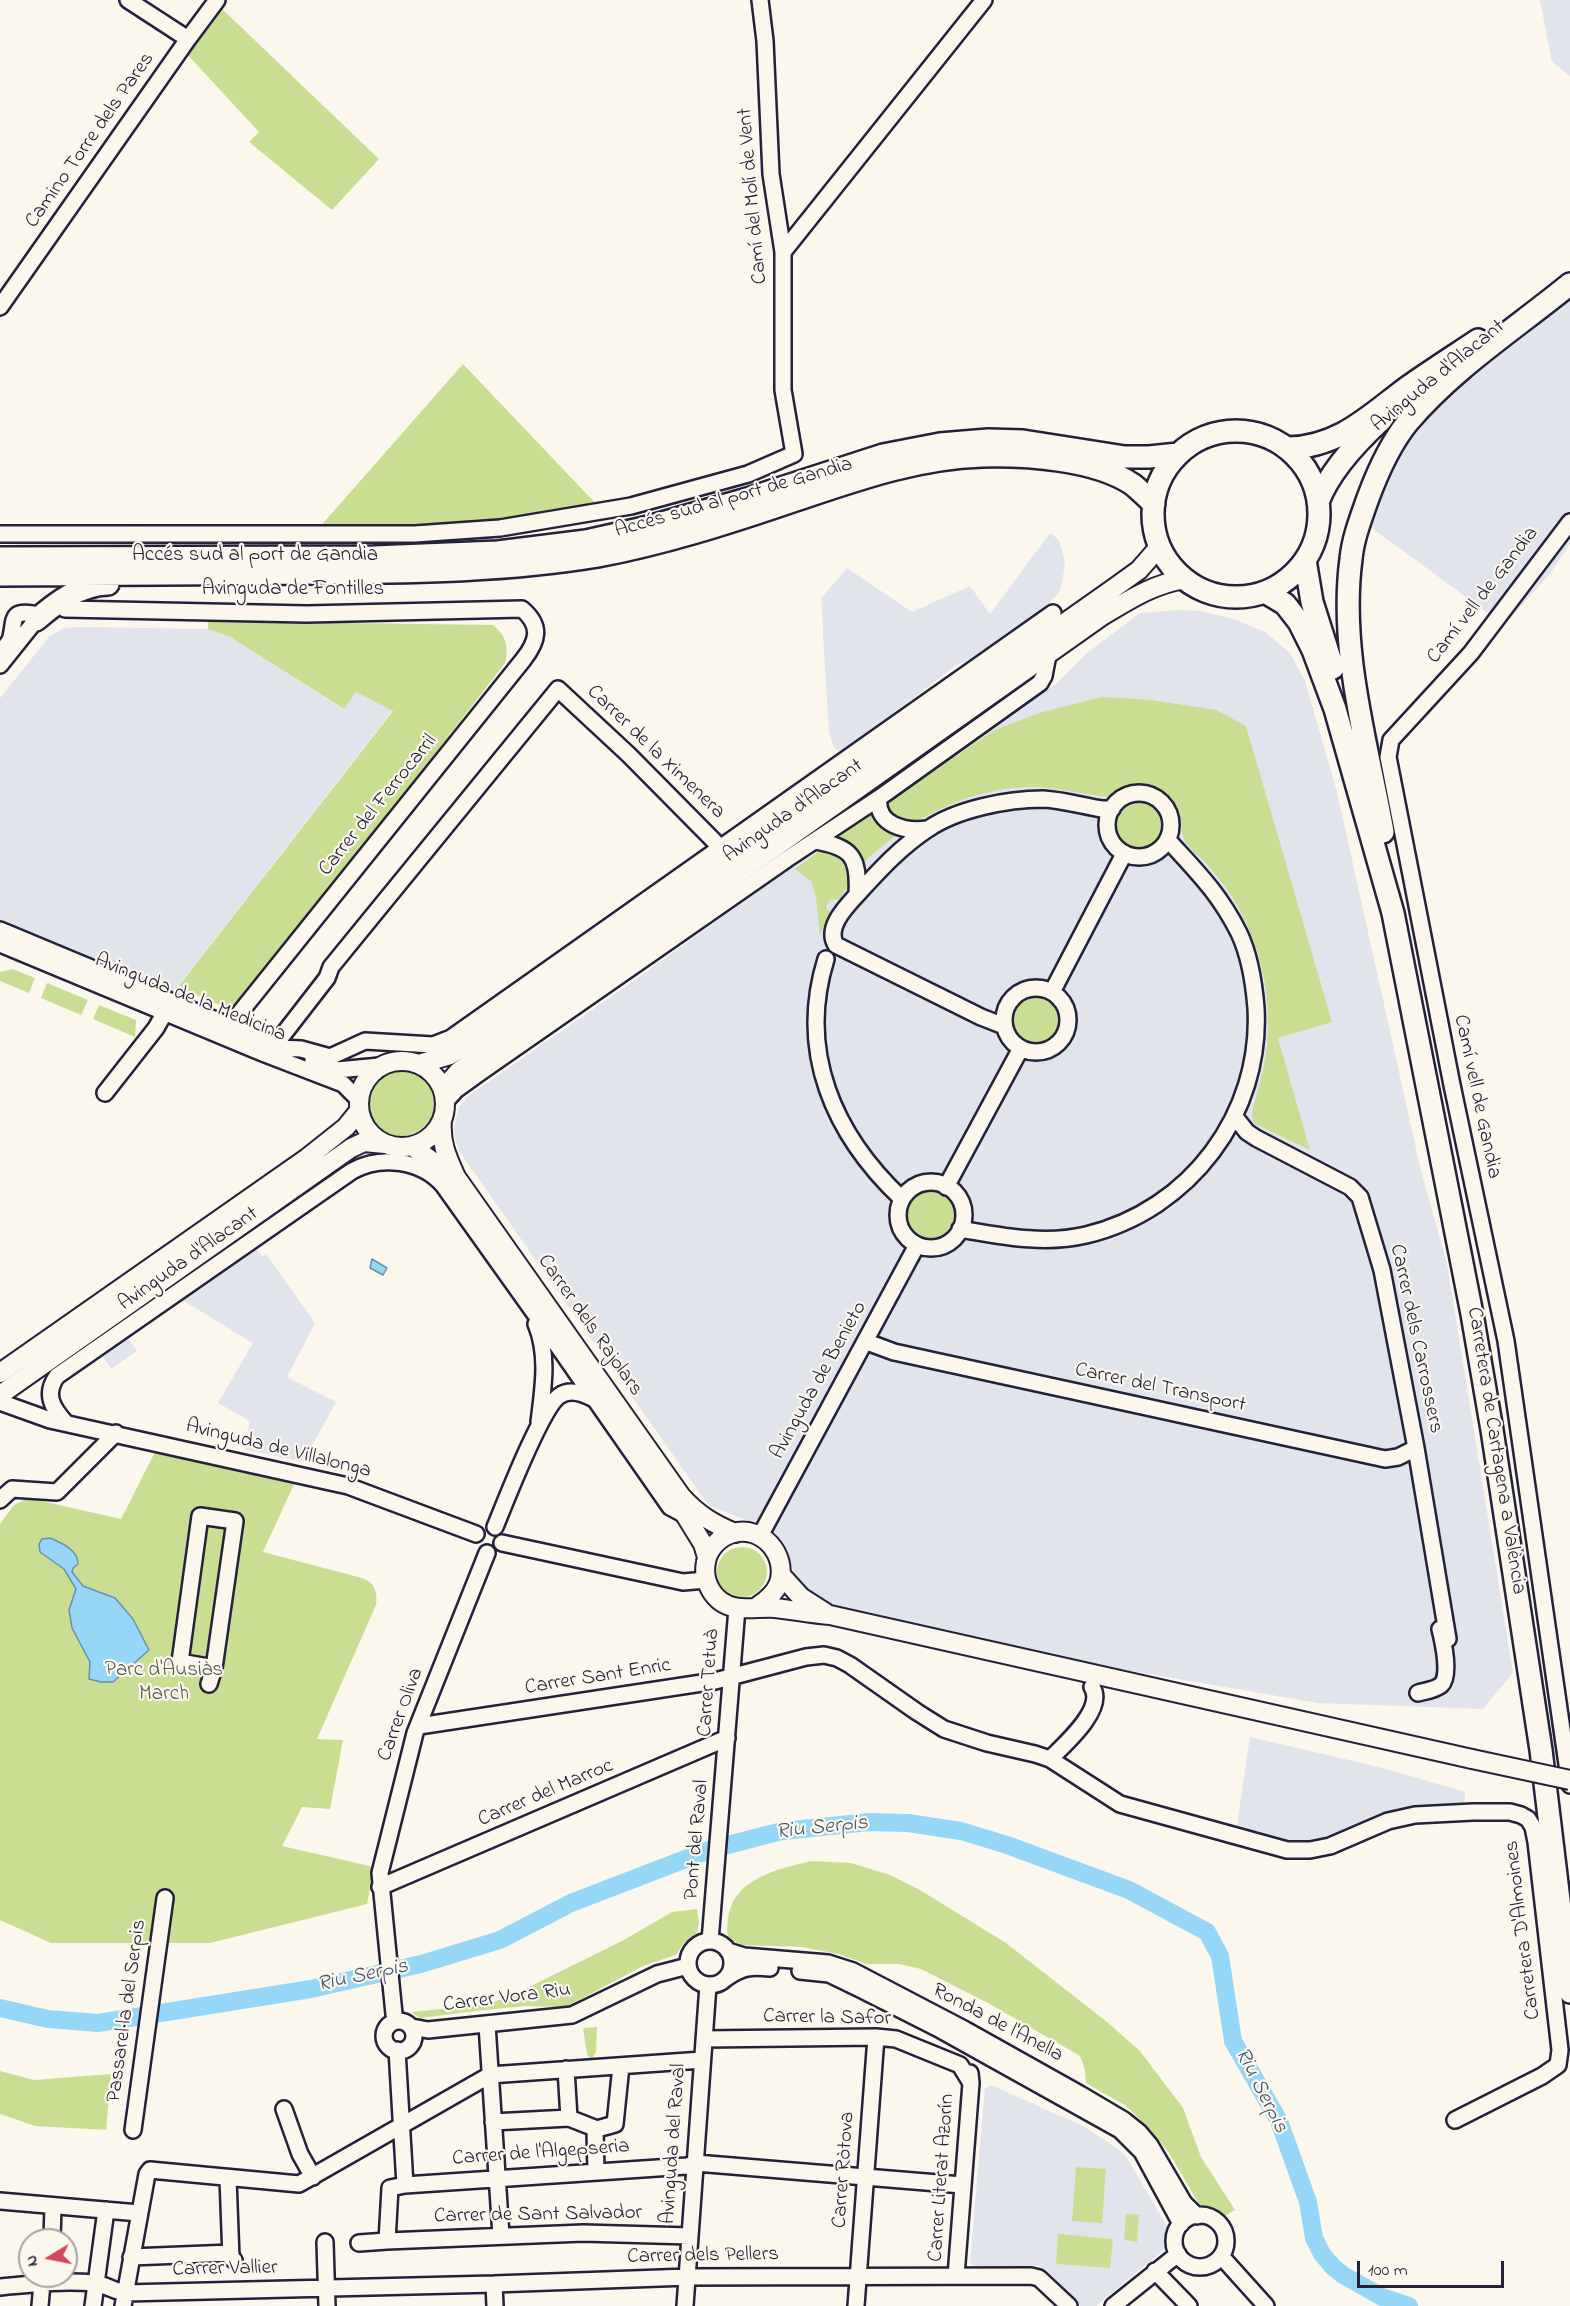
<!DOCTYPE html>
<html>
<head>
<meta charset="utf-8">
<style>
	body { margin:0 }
	#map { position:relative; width:1570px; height:2306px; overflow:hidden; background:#fbf7ec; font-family:"Indie Flower",sans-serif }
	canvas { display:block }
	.north { position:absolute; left:18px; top:2228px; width:60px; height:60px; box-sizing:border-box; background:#fbf7ec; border:2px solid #a4a2a5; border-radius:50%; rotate:260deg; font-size:16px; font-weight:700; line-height:24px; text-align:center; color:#22223b }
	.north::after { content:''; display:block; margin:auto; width:21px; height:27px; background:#d1495b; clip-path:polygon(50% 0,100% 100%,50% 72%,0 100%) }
	.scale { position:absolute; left:1357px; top:2261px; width:147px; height:27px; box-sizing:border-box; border:3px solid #22223b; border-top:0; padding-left:8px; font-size:18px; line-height:21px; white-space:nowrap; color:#22223b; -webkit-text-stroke:4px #fbf7ec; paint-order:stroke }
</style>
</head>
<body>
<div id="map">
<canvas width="1570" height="2306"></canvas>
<div class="north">N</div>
<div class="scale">100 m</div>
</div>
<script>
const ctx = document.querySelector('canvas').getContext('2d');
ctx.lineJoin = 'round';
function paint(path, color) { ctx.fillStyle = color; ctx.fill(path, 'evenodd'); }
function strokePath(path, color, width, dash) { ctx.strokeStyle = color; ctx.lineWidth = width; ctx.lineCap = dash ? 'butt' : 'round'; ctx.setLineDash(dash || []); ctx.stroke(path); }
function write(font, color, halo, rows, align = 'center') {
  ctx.font = font + ' "Indie Flower",sans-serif'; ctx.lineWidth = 4.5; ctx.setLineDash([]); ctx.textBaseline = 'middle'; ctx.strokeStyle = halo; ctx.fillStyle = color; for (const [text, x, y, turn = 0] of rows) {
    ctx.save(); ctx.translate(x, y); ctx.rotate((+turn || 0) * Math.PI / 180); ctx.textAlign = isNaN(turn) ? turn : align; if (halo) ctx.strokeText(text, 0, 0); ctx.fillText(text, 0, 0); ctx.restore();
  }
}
paint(new Path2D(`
	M1540 0H1570V76L1552 62Z
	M1570 290V544L1549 575 1504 625 1368 525 1396 459 1458 381Z
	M1050 533 1059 540 1065 562 1062 584 1058 594 1044 607 973 658 955 666 841 754 833 745 829 732 821 598 847 568 912 612 970 586 990 614Z
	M1178 610 1201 611 1236 620 1265 632 1290 653 1305 681 1337 792 1421 1171 1447 1264 1513 1673 1483 1709 1318 1703 1091 1664 841 1608 817 1599 796 1579 787 1549 759 1525 709 1506 459 1151 453 1131 459 1107 468 1096 628 985 888 797 1057 683 1087 653 1140 613Z
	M81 627 208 629 230 637 343 709 356 692 393 710 172 994 0 919V698L49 637 64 628Z
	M256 1249 262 1257 266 1254 315 1323 287 1377 336 1402 303 1462 244 1449 250 1421 218 1403 253 1343 182 1300Z
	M124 1332 137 1351 111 1369 99 1351Z
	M1250 1737 1379 1767 1465 1792 1464 1806 1437 1805 1412 1807 1384 1813 1330 1839 1307 1845H1292L1236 1832Z
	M991 2085 1083 2126 1121 2151 1127 2158 1168 2228 1165 2249 1096 2306H1080L1038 2266 975 2267 970 2262 985 2088Z`), '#e2e4eb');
paint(new Path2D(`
	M219 6 379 159 332 210 249 142 259 132 185 52Z
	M463 364 599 507 529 518 424 528 318 529Z
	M208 621 493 625C506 636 509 646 505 663L236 1012 178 987 393 711 356 692 344 709 230 637 208 629Z
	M1102 697 1151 700 1216 710 1246 726 1332 1022 1278 1038 1310 1150 1253 1123 1252 1113C1257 1091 1265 1068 1267 1046 1269 1023 1268 996 1263 974 1255 935 1237 898 1211 869 1204 860 1192 852 1186 843 1179 833 1183 822 1179 812 1168 780 1132 778 1109 797 1081 795 1055 786 1026 787 975 789 921 813 883 846 877 851 870 855 866 861 856 873 849 887 839 899L830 900 826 907 830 913 820 935 816 897 811 881 795 869 886 802 995 730 1039 713Z
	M1115 825a25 25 0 1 1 50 0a25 25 0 1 1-50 0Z
	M13 969 35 978 29 993 0 981V972Z
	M47 983 88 1000 81 1015 41 998Z
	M1010 1020a25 25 0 1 1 50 0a25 25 0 1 1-50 0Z
	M99 1005 136 1020 135 1037 93 1019Z
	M367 1102a34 34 0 1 1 68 0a34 34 0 1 1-68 0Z
	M907 1214a24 24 0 1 1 48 0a24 24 0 1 1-48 0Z
	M155 1452 295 1482 263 1552 362 1578C374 1582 378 1592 376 1605L317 1739 343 1740 330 1809 302 1807 282 1846 374 1867 367 1904 210 1943H51L0 1920V1524L14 1505 28 1498 121 1519Z
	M717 1572a25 25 0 1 1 50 0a25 25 0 1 1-50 0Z
	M811 1861 851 1863 890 1875 920 1890 1006 1943 1107 2022 1140 2051 1183 2108 1201 2157 1235 2210 1223 2217 1199 2204 1169 2153 1151 2130 1126 2106 1086 2083 1085 2070 1080 2056 988 2003 921 1969 899 1964H867L838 1954 802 1947 740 1945 728 1937C722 1882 769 1871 811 1861Z
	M697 1909 699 1922 697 1933 683 1944 676 1955 643 1966 566 2007 526 2006 484 2010 420 2018 411 2012 489 2004 521 1991 622 1941 672 1912Z
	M597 2027 596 2052 591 2060 587 2054 583 2028Z
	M0 2071 34 2080 111 2074 106 2130 35 2126 0 2114Z
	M1076 2167 1106 2169 1102 2223 1072 2221Z
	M1126 2214 1139 2215 1137 2242 1124 2240Z
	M1058 2234 1113 2239 1110 2268 1056 2264Z`), '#cade93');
const water = new Path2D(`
	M372 1259 387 1268 383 1275 370 1268Z
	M50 1538C62 1543 78 1550 78 1564L73 1568 72 1572 83 1586 115 1598 133 1619 149 1650 113 1682H101L89 1679 90 1662 72 1628 69 1610 76 1589 64 1569 40 1552 39 1544 42 1539Z`);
paint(water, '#96d7f7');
strokePath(water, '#688fac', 1.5);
strokePath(new Path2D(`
	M0 2008 48 2019 98 2023 311 1989 421 1964 500 1940 571 1903 709 1850 766 1835 783 1831 869 1822 908 1823 961 1831 1007 1845 1129 1890 1207 1932 1220 1956 1233 2041 1279 2121 1308 2202 1314 2238 1322 2254 1333 2267 1343 2275 1382 2297 1409 2306`), '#96d7f7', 18);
const minor = new Path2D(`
	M128 0 188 39
	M783 252 984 0
	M0 307 188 39 217 0
	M1570 522 1471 653 1391 740 1388 757 1452 1085 1506 1341 1570 1785
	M0 534H415L500 528 631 506 748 474 794 454 783 390V252L771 174 765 41 760 0
	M65 609 307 614 522 609C542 626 538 641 523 660L230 1025
	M0 653C4 648 10 642 11 637 15 620 10 610 33 614L36 620 0 665
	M1107 825a32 32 0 1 1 64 0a32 32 0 1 1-64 0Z
	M879 798C875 825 906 832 927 829
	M815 841C852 847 859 857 857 894
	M0 930 283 1048
	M0 944 265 1054 343 1084 359 1100
	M826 959C797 1052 834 1135 902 1199
	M1004 1020a32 32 0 1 1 64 0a32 32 0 1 1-64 0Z
	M1052 992 1124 854
	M1004 1026 981 1017 836 945C826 929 843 910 854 898 877 873 899 848 928 829 957 809 1008 799 1043 799 1063 800 1083 806 1102 809H1112
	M275 1045 327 978 331 967 558 689 629 755 721 848
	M281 1048 301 1049 330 1057 365 1041 433 1045 451 1038 1053 613
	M313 1060 337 1070 380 1066
	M105 1093 156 1028 165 1012
	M445 1102 456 1090 481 1072 787 859 879 798 1040 683 1044 676 1048 655
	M1235 1117 1247 1132 1256 1138 1350 1187 1360 1197 1382 1270 1416 1448 1448 1639
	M898 1215a33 33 0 1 1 66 0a33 33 0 1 1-66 0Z
	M946 1187 1021 1048
	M960 1229C1002 1236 1044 1245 1086 1235 1190 1210 1262 1114 1256 1008 1254 983 1250 956 1239 933 1219 893 1197 872 1168 840
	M536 1324C549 1355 543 1389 539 1422
	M867 1342 894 1352 1385 1459 1398 1457 1416 1448
	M0 1402 50 1420 348 1486 476 1534
	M66 1423C52 1408 44 1394 57 1376L352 1171C381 1155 421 1160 443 1185L555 1342 670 1507 687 1516
	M0 1500 12 1489 57 1492 116 1433
	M495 1527C505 1503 541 1409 559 1396 570 1388 583 1393 594 1399
	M760 1536 917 1245
	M502 1543 683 1582 706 1580
	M209 1684 214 1668 235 1521 200 1516 180 1662 214 1668
	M1418 1693C1425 1691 1435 1690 1441 1685 1451 1676 1443 1641 1440 1629
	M419 1726 715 1681 806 1657 824 1655 837 1658 850 1665 917 1712 944 1729 987 1743 1035 1754 1050 1759C1064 1745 1106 1709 1092 1687
	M1050 1759 1120 1804 1287 1850H1310L1330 1846 1388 1821 1415 1815 1473 1812H1510L1521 1815 1528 1819 1533 1827 1536 1842 1560 2050 1558 2065 1542 2076 1455 2120
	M380 1887 727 1738
	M710 1941 737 1608
	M688 1963a22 22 0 1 1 44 0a22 22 0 1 1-44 0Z
	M728 1951 744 1956 828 1963 853 1971 964 2029 1080 2094 1124 2120 1139 2132 1150 2145 1184 2203 1197 2216
	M800 1971 829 1974 862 1990 937 2028 1120 2130 1142 2152 1181 2224
	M725 1979C742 1967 750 1966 770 1968
	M396 2021 394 2014 380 1873 415 1733 487 1553
	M384 2036a15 15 0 1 1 30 0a15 15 0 1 1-30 0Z
	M487 2025 501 2235
	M412 2027 428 2030 572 2015 657 1974 688 1966
	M704 2039 876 2037 896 2039 960 2065 971 2083
	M397 2050 405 2185
	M566 2069 569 2118
	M284 2109 300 2154 313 2177
	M493 2122 569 2118 597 2129
	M133 2130 165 1898
	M596 2172 595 2131 597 2129 615 2124 621 2066
	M228 2178 231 2258 234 2260
	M0 2201 139 2213
	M1174 2241a26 26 0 1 1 52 0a26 26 0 1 1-52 0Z
	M52 2240 53 2206
	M387 2241 583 2233 690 2236
	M325 2242 327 2306
	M359 2243 387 2241 390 2188 405 2185 687 2166 696 2163 962 2185
	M1221 2256 1266 2306
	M131 2257 231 2253
	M1155 2271 1189 2306
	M956 2276 971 2083 970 2073
	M494 2284 495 2306
	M0 2287C31 2284 62 2280 94 2283 104 2284 114 2291 125 2293L494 2284 688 2277 1031 2276 1039 2278 1069 2306
	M40 2306 42 2283
	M93 2306 106 2210
	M123 2306 147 2174 150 2170 299 2184 490 2075 702 2060
	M685 2306 708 1985
	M856 2306 876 2037
	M1113 2306 1178 2254`);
const major = new Path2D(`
	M359 1104a43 43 0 1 1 86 0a43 43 0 1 1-86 0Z
	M419 1064 450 1055 461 1048 1114 588 1139 570 1160 546
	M444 1093 451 1080 459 1071 1102 616C1129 600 1153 584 1185 579
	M442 1120C440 1142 447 1157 456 1177L681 1496C697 1514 713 1524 735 1533
	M412 1146 433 1162 452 1183
	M0 1373 307 1158 346 1127 359 1111
	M0 1395 351 1148 364 1142 385 1144
	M679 1505 703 1544 707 1557
	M781 1575 801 1597 826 1613
	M758 1606C767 1600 775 1593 779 1583 788 1554 761 1525 733 1533 719 1537 708 1549 706 1562 702 1582 714 1603 734 1607 746 1610 762 1607 775 1608 794 1610 812 1614 830 1615L1472 1759`);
const highway = new Path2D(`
	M1153 514a83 83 0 1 1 166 0a83 83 0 1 1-166 0Z
	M1288 448C1338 447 1368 417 1405 389 1429 372 1454 356 1478 340
	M1318 502C1330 470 1358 441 1382 419
	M0 558 374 557 498 552 586 541 644 528 747 499 883 455 940 444 988 440 1023 441 1125 457H1149L1178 454
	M1305 560 1312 602 1333 668
	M0 575C109 574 218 574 326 573 418 572 508 571 598 556 662 544 725 524 787 503 850 482 914 458 982 456 1027 455 1094 459 1132 484 1140 490 1147 498 1154 504
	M1265 592 1285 604 1299 622 1313 650 1335 709 1393 913 1472 1314 1492 1430 1541 1750 1570 1992
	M36 620C57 602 79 585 108 584
	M1383 832C1367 743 1339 650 1351 559 1353 538 1361 518 1368 498 1378 471 1390 444 1408 422 1455 367 1515 329 1570 284`);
strokePath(minor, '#22223b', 20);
strokePath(major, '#22223b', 22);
strokePath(highway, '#22223b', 26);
strokePath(minor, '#fbf7ec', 15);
strokePath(major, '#fbf7ec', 18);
strokePath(highway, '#fbf7ec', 21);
const majorBridge = new Path2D(`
	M1472 1759 1570 1780`);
strokePath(majorBridge, '#22223b', 22, []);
strokePath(majorBridge, '#fbf7ec', 18);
write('21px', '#22223b', '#fbf7ec', [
	["Camino Torre dels Pares",91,141,-55],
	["Camí del Molí de Vent",754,196,-95],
	["Avinguda d'Alacant",1439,377,-39],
	["Accés sud al port de Gandia",734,499,-16],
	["Accés sud al port de Gandia",255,557],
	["Avinguda de Fontilles",293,591],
	["Camí vell de Gandia",1484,596,-52],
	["Carrer de la Ximenera",655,753,44],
	["Carrer del Ferrocarril",379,806,-51],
	["Avinguda d'Alacant",794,812,-35],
	["Avinguda de la Medicina",190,999,22],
	["Camí vell de Gandia",1476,1097,78],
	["Avinguda d'Alacant",189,1260,-35],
	["Carrer dels Rajolars",589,1326,55],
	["Carrer dels Carrossers",1415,1339,78],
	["Avinguda de Benieto",820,1381,-61],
	["Carrer del Transport",1160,1389,12],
	["Avinguda de Villalonga",278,1450,14],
	["Carretera de Cartagena a València",1495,1451,81],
	["Carrer Sant Enric",598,1678,-9],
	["Carrer Tetuà",710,1683,-86],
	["Carrer Oliva",402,1715,-70],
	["Carrer del Marroc",546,1794,-23],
	["Pont del Raval",698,1840,-85],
	["Carretera D'Almoines",1524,1930,-97],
	["Carrer Vora Riu",507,1999,-7],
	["Passarel·la del Serpis",128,2011,-82],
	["Carrer la Safor",827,2019,1],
	["Ronda de l'Anella",997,2024,28],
	["Avinguda del Raval",675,2144,-86],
	["Carrer de l'Algepseria",541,2154,-4],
	["Carrer Ròtova",845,2170,-86],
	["Carrer Literat Azorín",943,2178,-86],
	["Carrer de Sant Salvador",538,2216,-1],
	["Carrer dels Pellers",703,2257,-1],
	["Carrer Vallier",225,2270,-1]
]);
write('21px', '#545a55', '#fbf7ec', [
	["Parc d'Ausiàs",164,1672],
	["March",164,1696]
]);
write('italic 22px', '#455873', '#fbf7ec', [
	["Riu Serpis",822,1829,-6],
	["Riu Serpis",363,1977,-12],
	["Riu Serpis",1260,2091,63]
]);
</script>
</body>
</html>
